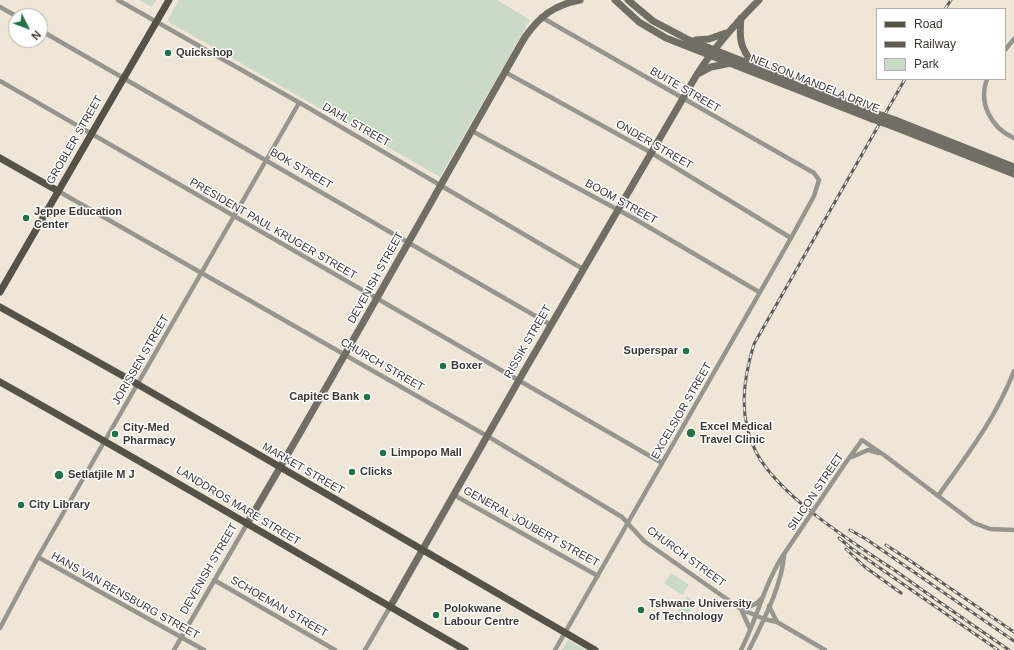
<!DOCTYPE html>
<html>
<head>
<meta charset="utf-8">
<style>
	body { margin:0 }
	#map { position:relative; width:1014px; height:650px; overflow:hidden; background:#efe6d8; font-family:Arial,sans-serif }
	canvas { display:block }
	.legend { position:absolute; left:876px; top:8px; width:130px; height:72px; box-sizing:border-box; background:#fff; border:1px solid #b1afad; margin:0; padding:5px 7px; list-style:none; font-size:12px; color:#3b3731 }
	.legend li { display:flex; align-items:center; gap:8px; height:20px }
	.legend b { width:20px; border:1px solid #b1afad }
	.north { position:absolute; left:8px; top:8px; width:40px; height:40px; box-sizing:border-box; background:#fff; border:1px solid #b1afad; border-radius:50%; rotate:132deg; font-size:11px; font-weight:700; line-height:16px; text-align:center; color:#3b3731 }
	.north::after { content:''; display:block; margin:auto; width:14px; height:18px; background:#1e7447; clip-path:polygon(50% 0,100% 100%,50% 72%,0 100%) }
</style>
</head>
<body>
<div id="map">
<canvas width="1014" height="650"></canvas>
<ul class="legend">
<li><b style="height:5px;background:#575248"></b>Road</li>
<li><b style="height:5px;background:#605b54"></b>Railway</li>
<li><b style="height:11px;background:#cadac6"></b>Park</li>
</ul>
<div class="north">N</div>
</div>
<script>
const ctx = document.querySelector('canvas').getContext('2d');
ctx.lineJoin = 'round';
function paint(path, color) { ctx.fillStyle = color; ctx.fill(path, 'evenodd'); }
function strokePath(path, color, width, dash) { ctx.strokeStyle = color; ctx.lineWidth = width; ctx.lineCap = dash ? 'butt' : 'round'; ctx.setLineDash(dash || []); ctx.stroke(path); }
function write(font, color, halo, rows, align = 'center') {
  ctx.font = font + ' Arial,sans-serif'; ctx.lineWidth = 3; ctx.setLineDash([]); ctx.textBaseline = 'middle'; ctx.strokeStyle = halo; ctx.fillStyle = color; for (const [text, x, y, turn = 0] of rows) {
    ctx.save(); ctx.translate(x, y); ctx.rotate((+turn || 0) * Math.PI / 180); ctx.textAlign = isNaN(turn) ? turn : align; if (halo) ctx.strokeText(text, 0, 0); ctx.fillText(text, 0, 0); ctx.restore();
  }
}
paint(new Path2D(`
	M139 0H156L152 7Z
	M179 0H497L530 20 440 177 167 21Z
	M671 573 689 585 682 595 664 583Z
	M687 596 696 602 682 624 674 619Z
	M568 640 585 650H562Z`), '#cadac6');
strokePath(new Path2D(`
	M118 0 307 107 583 269
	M0 7 16 16
	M541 17 814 173 819 180 814 196 791 238 555 650
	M40 30 551 325
	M1005 50 1014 39
	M505 72 650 152 791 238
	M987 79C978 103 991 128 1014 138
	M0 81 662 463
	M472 131 635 219 759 292
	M58 191 494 440 622 517 644 541 741 609 764 619 777 622 825 650
	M852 457 868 450 879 453
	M844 465 862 440 884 455 974 523 990 529 1014 530
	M454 495 598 576
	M938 496C967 455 996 418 1014 371
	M38 557 204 650
	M214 580 335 650
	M769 606 777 622
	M741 609 750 629
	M743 610 757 603 763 597
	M0 628 38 557 299 103
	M174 650 247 524
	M365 650 390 607
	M741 650C757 619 765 582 784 554
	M749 650C762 623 782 586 784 555`), '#98958f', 4.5);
strokePath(new Path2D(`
	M615 0 639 22 666 38 872 119
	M628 0 653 21 689 40 875 113
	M741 18C739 39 740 47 753 64
	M696 40 709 39 726 33
	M698 74 711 67 731 63
	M895 120 1014 167
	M892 126 1014 174
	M247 524C342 363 432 199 525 37 540 16 554 5 580 0
	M390 607 519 380 696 76C714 47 735 24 759 0`), '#726e65', 7);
strokePath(new Path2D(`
	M0 158 58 191
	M0 292 169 0
	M0 307 132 381 595 650
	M0 382C156 469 310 561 465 650`), '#575248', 7);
const rail = new Path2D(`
	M945 9 951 0
	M905 79 754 344C743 380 738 417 756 452 780 498 857 545 900 574 936 600 973 625 1009 650
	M850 530 866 539 1014 641
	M839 538 851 548 998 650
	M886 545 909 560 1014 632
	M846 549 865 567 901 593`);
strokePath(rail, '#605b54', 3);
strokePath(rail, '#fff', 1.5, [4.5]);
strokePath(new Path2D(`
	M784 554 844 465`), '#98958f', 4.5);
strokePath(new Path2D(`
	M875 113 895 120
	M872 119 892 126`), '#726e65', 7);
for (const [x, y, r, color] of [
	[168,53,4,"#1e7447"],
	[26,218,4,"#1e7447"],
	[686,351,4,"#1e7447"],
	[443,366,4,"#1e7447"],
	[367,397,4,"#1e7447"],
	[691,433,5,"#1e7447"],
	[115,434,4,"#1e7447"],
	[383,453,4,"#1e7447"],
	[352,472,4,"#1e7447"],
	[59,475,5,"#1e7447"],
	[21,505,4,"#1e7447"],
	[641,610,4,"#1e7447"],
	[436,615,4,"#1e7447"]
]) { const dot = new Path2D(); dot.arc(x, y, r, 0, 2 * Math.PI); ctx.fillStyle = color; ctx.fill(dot); strokePath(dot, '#fff', 1.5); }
write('bold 11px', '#3b3731', '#fff', [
	["Quickshop",176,53],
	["Jeppe Education",34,212],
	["Center",34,225],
	["Superspar",678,351,"right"],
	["Boxer",451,366],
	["Capitec Bank",359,397,"right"],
	["Excel Medical",700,427],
	["Travel Clinic",700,440],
	["City-Med",123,428],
	["Pharmacy",123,441],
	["Limpopo Mall",391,453],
	["Clicks",360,472],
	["Setlatjile M J",68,475],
	["City Library",29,505],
	["Tshwane University",649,604],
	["of Technology",649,617],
	["Polokwane",444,609],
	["Labour Centre",444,622]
], 'left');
write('11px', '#3b3731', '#fff', [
	["NELSON MANDELA DRIVE",815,84,22],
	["BUITE STREET",685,90,30],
	["DAHL STREET",356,125,30],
	["GROBLER STREET",75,140,-60],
	["ONDER STREET",654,145,30],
	["BOK STREET",301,169,30],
	["BOOM STREET",621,202,29],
	["PRESIDENT PAUL KRUGER STREET",273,229,30],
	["DEVENISH STREET",376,278,-61],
	["RISSIK STREET",528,342,-60],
	["JORISSEN STREET",141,360,-60],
	["CHURCH STREET",382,365,30],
	["EXCELSIOR STREET",682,411,-60],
	["MARKET STREET",303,469,30],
	["SILICON STREET",816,492,-56],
	["LANDDROS MARE STREET",238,506,31],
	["GENERAL JOUBERT STREET",531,527,29],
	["CHURCH STREET",686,557,36],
	["DEVENISH STREET",209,569,-60],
	["HANS VAN RENSBURG STREET",125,596,29],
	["SCHOEMAN STREET",279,607,30]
]);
</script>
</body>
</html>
